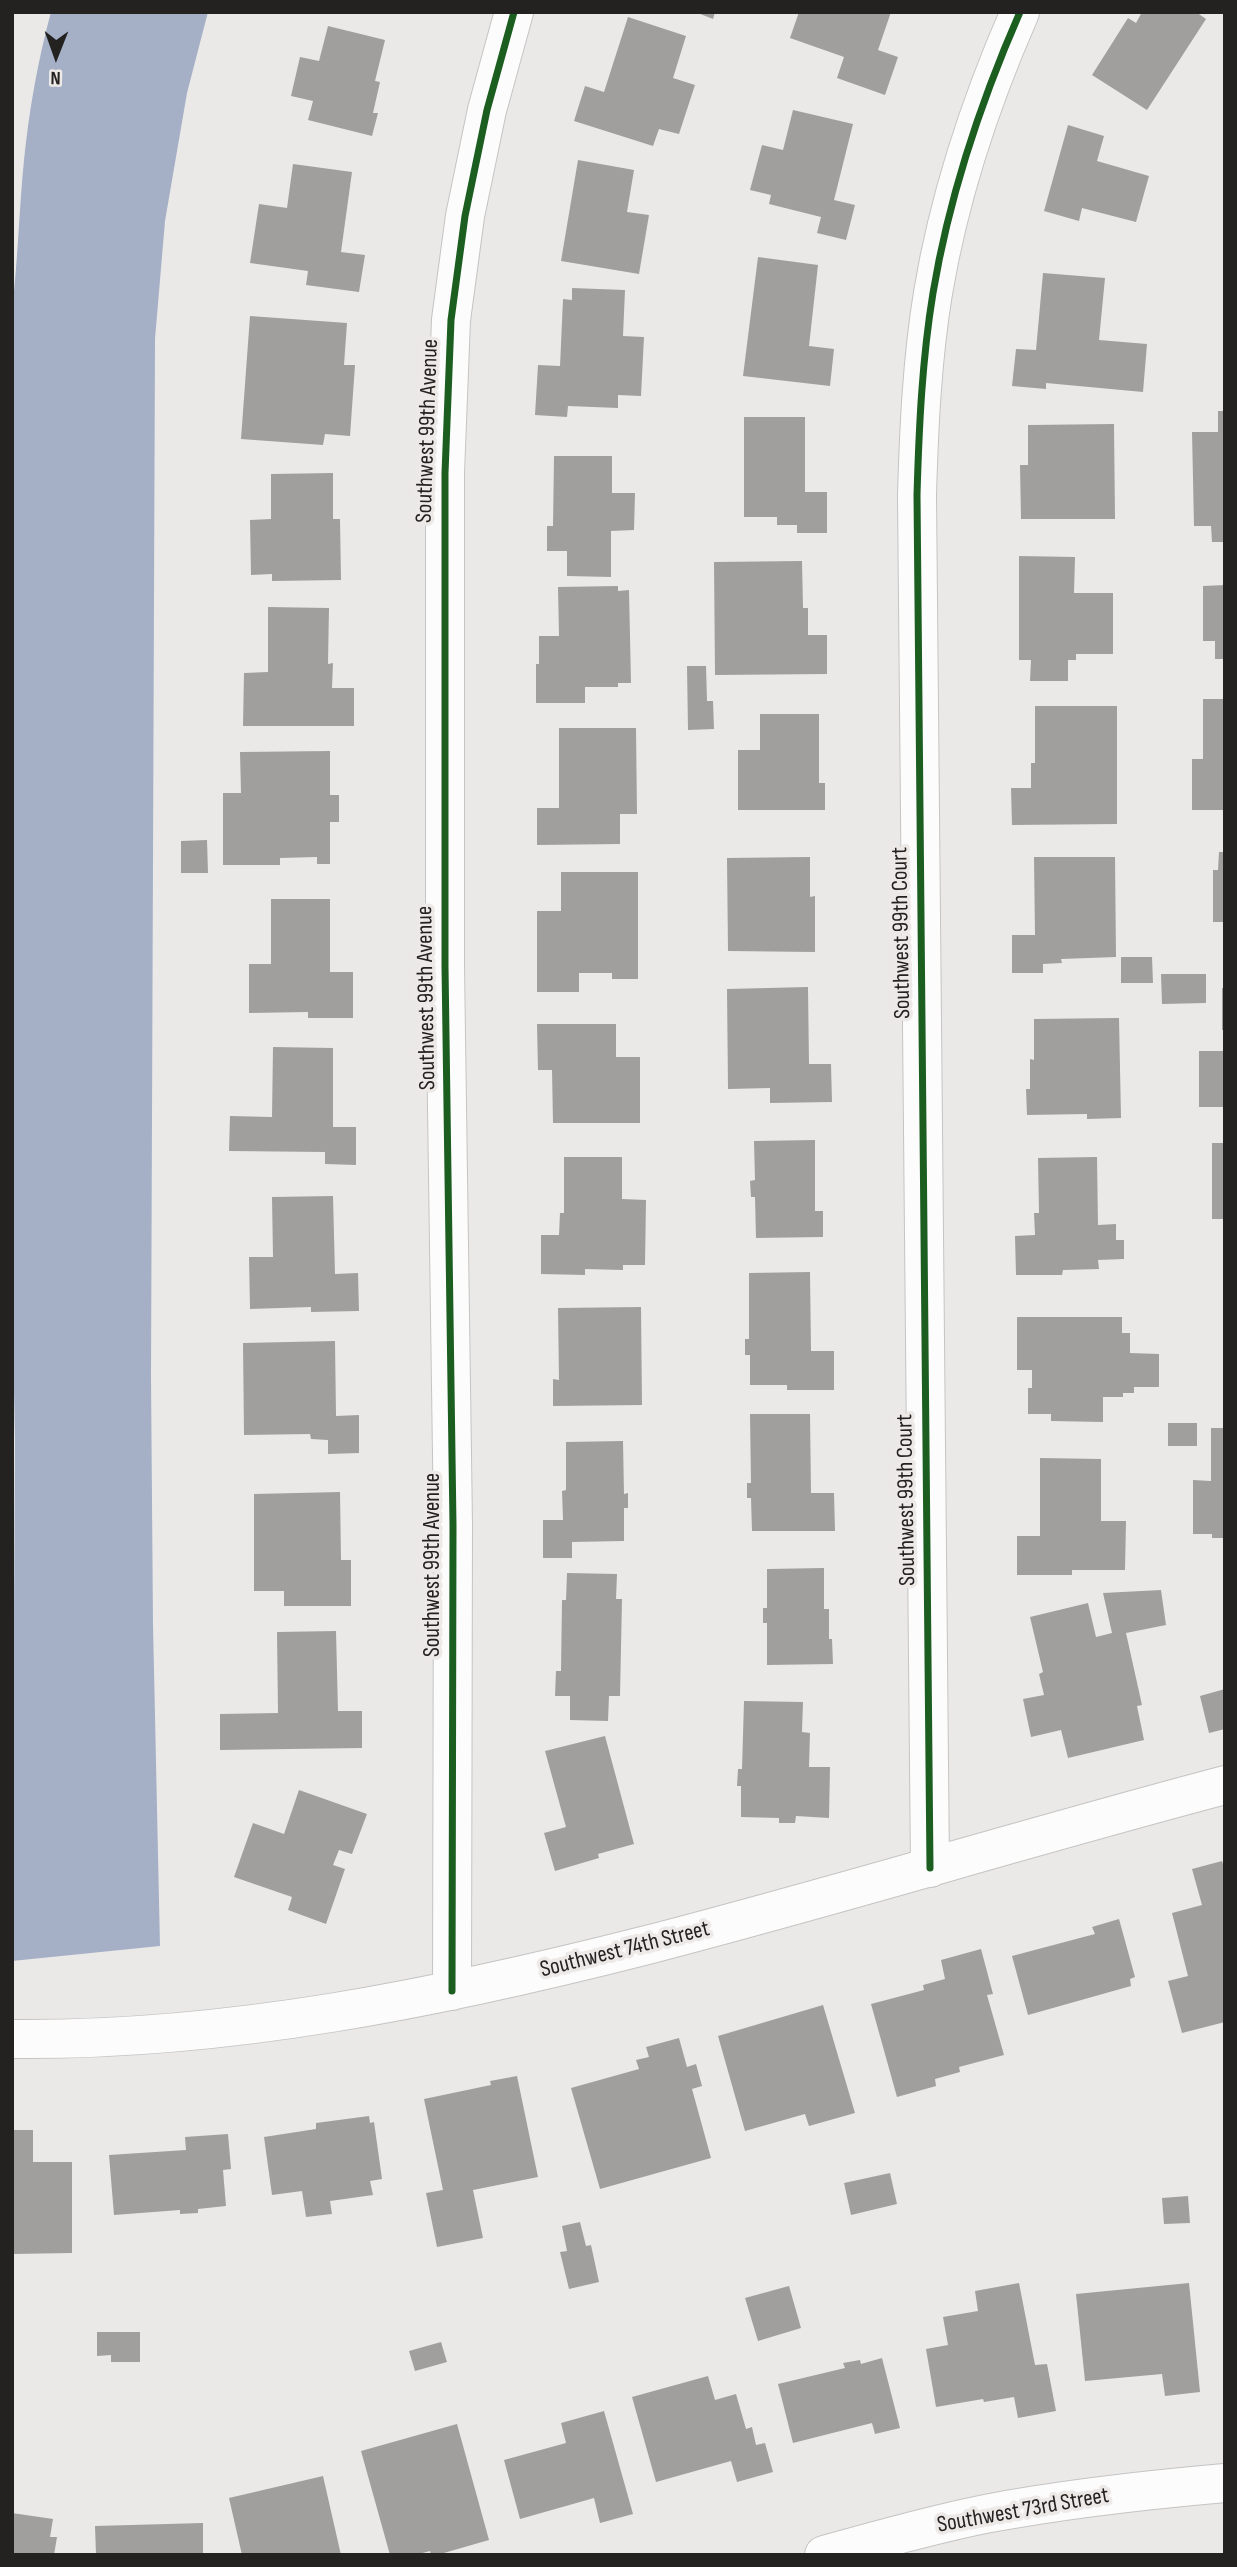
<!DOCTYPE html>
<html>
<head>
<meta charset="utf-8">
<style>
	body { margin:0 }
	#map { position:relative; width:1237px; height:2567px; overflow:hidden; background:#ebe9e8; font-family:"Sofia Sans Condensed",sans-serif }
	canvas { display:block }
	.frame { position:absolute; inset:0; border:14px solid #232221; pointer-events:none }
	.north { position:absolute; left:21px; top:21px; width:70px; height:70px; -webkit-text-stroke:5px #ece9e7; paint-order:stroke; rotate:181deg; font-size:19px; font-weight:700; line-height:28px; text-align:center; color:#232221 }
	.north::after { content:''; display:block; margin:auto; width:24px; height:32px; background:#232221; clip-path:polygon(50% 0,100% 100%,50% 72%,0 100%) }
</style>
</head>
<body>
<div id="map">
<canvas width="1237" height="2567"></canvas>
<div class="frame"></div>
<div class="north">N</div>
</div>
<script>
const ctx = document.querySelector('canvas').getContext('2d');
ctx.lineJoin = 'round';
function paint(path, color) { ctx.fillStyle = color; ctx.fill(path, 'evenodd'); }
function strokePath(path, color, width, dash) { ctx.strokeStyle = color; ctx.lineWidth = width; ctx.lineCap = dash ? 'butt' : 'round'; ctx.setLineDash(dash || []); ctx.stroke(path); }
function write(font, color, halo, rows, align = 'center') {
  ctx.font = font + ' "Sofia Sans Condensed",sans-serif'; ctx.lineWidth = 7; ctx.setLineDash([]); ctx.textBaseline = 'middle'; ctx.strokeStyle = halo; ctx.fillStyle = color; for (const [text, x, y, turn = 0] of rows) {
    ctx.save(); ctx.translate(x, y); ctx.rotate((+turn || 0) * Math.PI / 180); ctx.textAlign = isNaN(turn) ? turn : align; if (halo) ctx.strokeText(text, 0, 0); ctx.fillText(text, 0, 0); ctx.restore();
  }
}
paint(new Path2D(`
	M51 12H208L187 93 165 221 155 339 151 1376 153 1624 160 1946 12 1961 15 1440 12 1294V310C18 260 19 210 24 160 29 110 38 60 51 12Z`), '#a5b0c6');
paint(new Path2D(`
	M695 12H715L713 19Z
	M799 12H891L878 50 898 57 885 95 837 78 844 57 790 38Z
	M1142 12H1196L1206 19 1147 110 1092 75 1128 18 1136 23Z
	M628 17 686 36 673 78 695 85 679 134 659 129 653 146 574 121 585 86 604 92Z
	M328 26 385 40 375 81 380 82 373 113H378L372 136 308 120 313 101 291 96 300 57 319 61Z
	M793 110 853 124 834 200 855 205 846 240 817 233 821 217 769 204 771 195 750 190 762 145 783 150Z
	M1068 125 1104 136 1097 161 1149 176 1136 222 1082 208 1079 221 1044 211Z
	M578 160 634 170 627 212 649 215 639 274 561 261Z
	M293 164 352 172 341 252 365 255 359 292 306 285 308 271 250 263 259 204 287 208Z
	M758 257 818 265 809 346 834 349 830 386 743 376Z
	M1043 273 1105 278 1099 340 1147 344 1143 392 1046 383V389L1012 386 1016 349 1036 350Z
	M572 288 625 290 623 336 644 337 641 396 618 395V408L568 406 567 417 535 415 538 365 560 366 563 299 572 300Z
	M250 316 347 323 344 365H355L350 436 325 434 323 445 241 439Z
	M1218 411H1225V542H1212L1211 526H1194L1192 432H1218Z
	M744 417H805V492H827V533H797V525H777V517H744Z
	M1114 424 1115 519H1021L1020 465H1028V425Z
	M554 456H612V493H635L634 530 611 531V577L567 576V551H547V526H553Z
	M333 473V519H340L341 580 272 581V574L251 575 250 520 271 519V474Z
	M1019 556 1075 557 1074 593H1113V654H1076V660H1068V681H1030L1031 660H1019Z
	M802 561 803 608H808V635H827V674L715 675 714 562Z
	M1225 585V659H1215V641H1203V586Z
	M618 586V591L629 590 631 683H618V687H585V703H536V664H539V636H559L558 587Z
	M268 607 329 608 328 664 333 663 332 688H354V726H243L244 673 268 672Z
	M687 666H706L707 701H713L714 729 688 730Z
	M1203 699H1225V810H1192V759H1203Z
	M1035 706H1117V824L1012 825 1011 788H1031V763H1035Z
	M760 714H819V783H825V810H738V750H760Z
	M559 728H636L637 814H620V844L537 845V808H559Z
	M330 751V795H339V822H330V864H317V857L280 858V865H223V793H241L240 752Z
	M207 840 208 873H181V841Z
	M1219 852H1225V922H1213V870H1218Z
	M810 857V897L815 896V952L728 951 727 858Z
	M1034 857H1115L1116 957 1061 959 1062 963 1043 964V973H1012V935H1035Z
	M561 872H638V979H612V973H579V992H537V911H561Z
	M271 899H330V972H353V1018H308V1012L249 1013V964H271Z
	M1121 957H1152L1153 983H1121Z
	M1161 974H1206V1003L1162 1004Z
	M808 987 809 1064H831L832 1102 770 1103V1088L728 1089 727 989Z
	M1222 988H1225V1030H1222Z
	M1119 1018 1121 1118 1087 1119V1114L1027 1115 1026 1089H1030V1059L1034 1060V1019Z
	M537 1024H616V1057H640V1123H553L552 1070H538Z
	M273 1047 333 1048V1127H356V1165L325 1164V1152L229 1151 230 1116 272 1117Z
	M1199 1051H1225V1107H1199Z
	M815 1140V1211H823V1237L756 1238 755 1197H751L750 1181 755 1180 754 1141Z
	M1212 1143H1225V1219H1212Z
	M564 1157H622V1199L646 1200 645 1265H623V1270L585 1269V1275L541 1274V1235H559L560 1213H564Z
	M1097 1157 1098 1225 1116 1224V1240H1124V1259L1098 1260 1099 1269 1063 1270 1062 1275H1016L1015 1236 1035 1235 1034 1213H1039L1038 1158Z
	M333 1196 335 1274 358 1273 359 1311 311 1312V1307L250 1309 249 1257H273L272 1197Z
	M810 1272 811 1351H834V1390H787V1385H750V1355H745V1339H749V1273Z
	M641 1307 642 1405 553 1406V1379L559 1380 558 1308Z
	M1017 1317H1122V1333H1130V1353L1159 1354V1387H1134V1393H1123V1397H1103V1422L1051 1421V1414H1028V1388H1032V1370H1017Z
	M335 1341 336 1416 359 1415V1453L328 1454V1440L311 1439 310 1434 244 1435 243 1343Z
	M750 1414H810L811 1493H834L835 1531H752L751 1498H747V1483H751Z
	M1168 1423H1197V1446H1168Z
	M1211 1428H1225V1538H1212V1534H1193V1480L1211 1481Z
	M623 1441 624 1494 628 1493V1508H624V1541L572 1542V1558H543V1520H563L562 1491 566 1490V1442Z
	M1040 1458 1101 1459V1521H1126L1125 1570H1072V1575H1017V1536H1040Z
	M340 1492 341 1560H351V1606H284V1591H254V1494Z
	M824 1568V1609H829V1639H832L833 1664 767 1665V1623H763V1608H767V1569Z
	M567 1573 617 1574 616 1599H622L620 1696H609L608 1721 570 1720V1696H555L556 1671H561L562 1600H566Z
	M1161 1590 1166 1625 1126 1633 1142 1705 1137 1706 1144 1740 1068 1758 1061 1730 1031 1737 1023 1699 1044 1695 1039 1674 1043 1672 1030 1617 1088 1603 1096 1637 1112 1633 1103 1593Z
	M336 1631 338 1711H362V1748L220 1750V1714L278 1713 277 1632Z
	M1225 1689V1729L1209 1733 1200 1696Z
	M744 1701 803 1702 802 1732 810 1733 809 1767H830L829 1818 796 1816 795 1823H779V1818L741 1817V1786H737L738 1769H742Z
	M605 1736 634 1844 598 1854 599 1858 555 1871 544 1833 566 1827 545 1751Z
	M299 1790 367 1814 352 1854 339 1850 333 1865 345 1869 326 1924 288 1910 292 1897 234 1877 253 1823 284 1834Z
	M1222 1861 1225 1870V2022L1182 2033 1168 1981 1188 1976 1172 1913 1202 1905 1192 1869Z
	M1119 1919 1135 1977 1130 1979 1131 1986 1028 2015 1012 1956 1095 1934 1092 1927Z
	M981 1949 993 1994 987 1995 1004 2055 959 2067 960 2072 935 2079 936 2086 897 2097 871 2004 924 1990 923 1985 945 1979 941 1960Z
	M823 2005 855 2113 809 2126 805 2114 745 2131 718 2036Z
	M679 2038 687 2067 696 2064 702 2086 692 2089 711 2158 600 2189 571 2088 639 2069 636 2060 649 2057 646 2047Z
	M517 2076 538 2177 473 2190 483 2238 437 2247 426 2193 443 2190 424 2099 491 2085 490 2081Z
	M369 2116 370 2123 374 2122 382 2179 370 2181 373 2195 330 2201 332 2214 306 2217 302 2191 272 2195 264 2137 316 2129V2123Z
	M12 2130H33V2162H72V2253L12 2254Z
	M228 2134 231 2169 223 2170 226 2206 198 2209V2213L180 2214V2210L114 2215 109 2155 186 2150 185 2137Z
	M890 2173 897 2204 851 2215 844 2183Z
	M1188 2196 1190 2223 1164 2224 1162 2198Z
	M580 2222 586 2246 591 2245 599 2282 569 2289 560 2252 567 2251 562 2226Z
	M1019 2283 1035 2365 1047 2364 1056 2411 1018 2418 1014 2397 984 2402 983 2399 936 2407 926 2349 948 2345 943 2317 978 2311 975 2291Z
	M1189 2283 1200 2392 1165 2396 1162 2374 1085 2381 1076 2294Z
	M789 2286 801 2328 758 2341 745 2298Z
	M97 2332H140V2362H111V2355L97 2356Z
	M441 2342 447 2362 415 2371 409 2351Z
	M882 2358 900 2428 875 2434 872 2423 793 2443 778 2384 845 2368 843 2363 860 2360 861 2364Z
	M708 2376 715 2400 736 2394 746 2429 752 2427 756 2445 765 2443 773 2472 737 2482 731 2461 656 2482 632 2397Z
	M604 2411 633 2514 600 2523 594 2498 520 2519 504 2460 566 2443 561 2423Z
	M457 2424 489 2540 437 2555H431L430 2551 415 2555H390L361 2451Z
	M323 2476 341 2555H242L229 2498Z
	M12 2513 53 2519 50 2537H57L54 2555H12Z
	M203 2523V2555H96L95 2526Z`), '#a09f9e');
const minor = new Path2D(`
	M930 1868 917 495C919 427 922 360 933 293 949 197 981 101 1020 12
	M452 1991 453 1525 445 966V473L451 320 465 216 487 110 514 12
	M12 2039C228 2041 439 1998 647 1945 840 1895 1032 1836 1225 1785
	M824 2555C877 2540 931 2525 985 2514 1064 2499 1145 2490 1225 2483`);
strokePath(minor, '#c5c4c3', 40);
strokePath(minor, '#fcfcfc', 38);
strokePath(new Path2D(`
	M930 1868 917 495C919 427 922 360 933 293 949 197 981 101 1020 12
	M452 1991 453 1525 445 966V473L451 320 465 216 487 110 514 12`), '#1b5e20', 7);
write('23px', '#232221', '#ece9e7', [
	["Southwest 99th Avenue",428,431,-88],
	["Southwest 99th Court",902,933,-91],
	["Southwest 99th Avenue",427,998,-91],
	["Southwest 99th Court",907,1500,-91],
	["Southwest 99th Avenue",433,1565,-90],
	["Southwest 74th Street",625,1950,-14],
	["Southwest 73rd Street",1023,2511,-10]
]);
</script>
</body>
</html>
